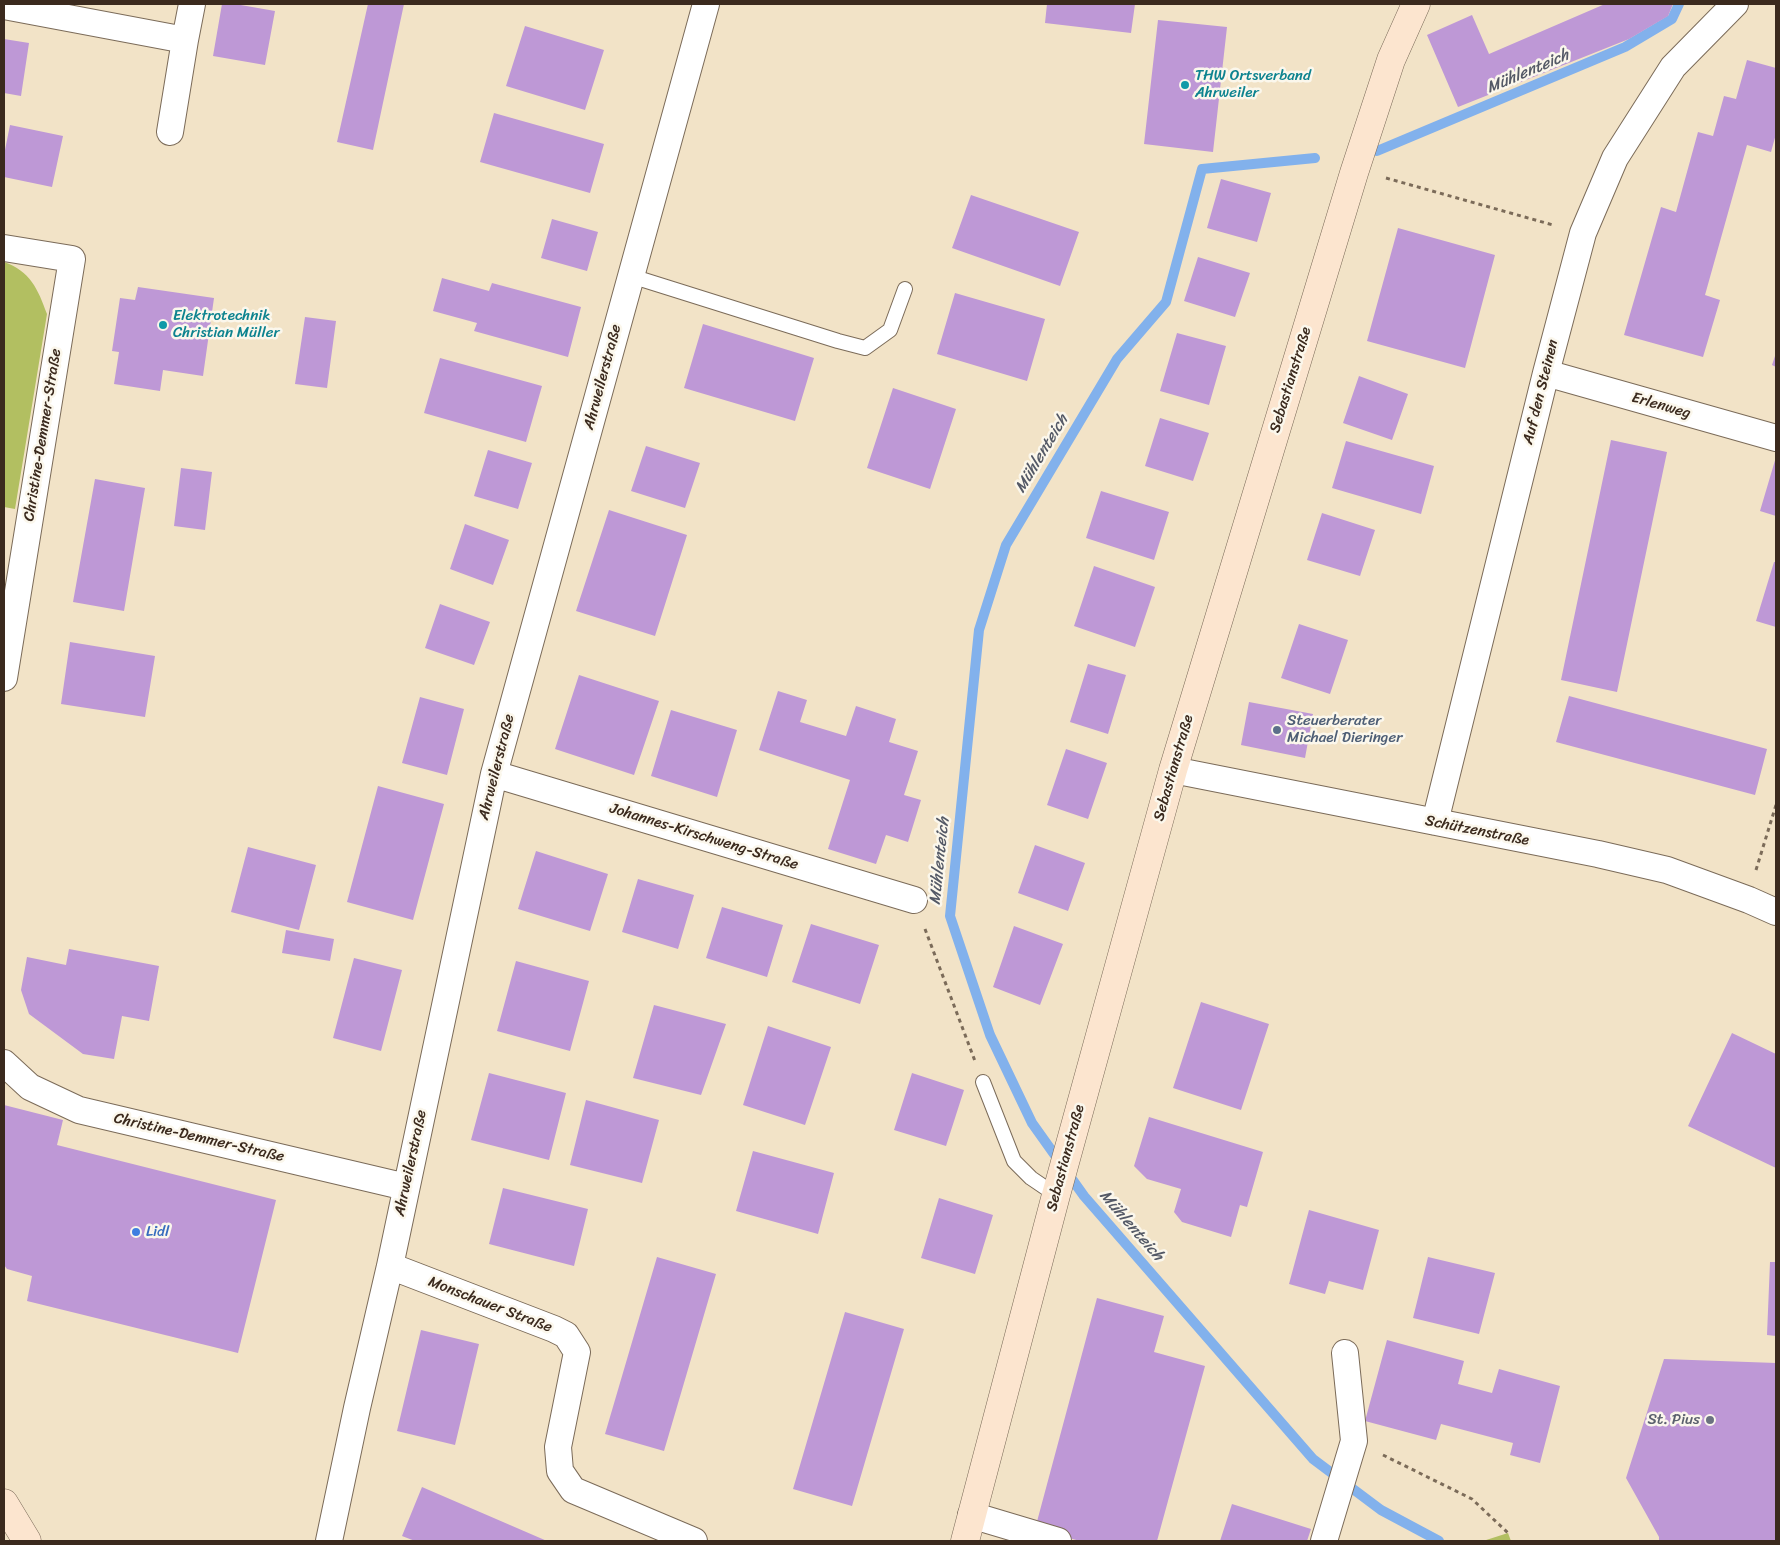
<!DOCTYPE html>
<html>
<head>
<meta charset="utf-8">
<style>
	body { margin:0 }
	#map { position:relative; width:1780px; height:1545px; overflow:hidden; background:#f2e3c7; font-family:Sriracha,sans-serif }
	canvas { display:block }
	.frame { position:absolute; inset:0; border:5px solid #3b2a1e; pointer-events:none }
</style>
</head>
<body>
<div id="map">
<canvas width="1780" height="1545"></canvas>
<div class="frame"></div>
</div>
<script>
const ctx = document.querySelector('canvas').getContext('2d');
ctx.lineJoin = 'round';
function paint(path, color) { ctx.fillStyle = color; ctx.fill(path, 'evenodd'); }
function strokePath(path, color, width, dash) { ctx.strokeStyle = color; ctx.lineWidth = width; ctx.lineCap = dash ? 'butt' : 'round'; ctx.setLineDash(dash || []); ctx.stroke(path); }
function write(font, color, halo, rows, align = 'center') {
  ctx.font = font + ' Sriracha,sans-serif'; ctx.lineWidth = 5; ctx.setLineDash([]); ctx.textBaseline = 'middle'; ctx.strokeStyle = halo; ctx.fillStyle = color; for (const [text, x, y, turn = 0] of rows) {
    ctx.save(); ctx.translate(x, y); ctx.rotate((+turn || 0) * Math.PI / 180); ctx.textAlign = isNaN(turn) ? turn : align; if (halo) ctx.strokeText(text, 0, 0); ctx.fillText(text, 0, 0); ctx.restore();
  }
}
paint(new Path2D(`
	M4 262C30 271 38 289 47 314L15 509 4 507Z
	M1508 1533 1511 1541H1483Z`), '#b2bf61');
strokePath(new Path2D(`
	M1377 151 1625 47 1672 19 1679 4
	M1315 158 1202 169 1166 302 1117 359 1006 545 979 630 950 916 990 1035 1032 1123 1084 1196 1313 1459 1381 1510 1439 1541`), '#82b1ec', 10);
paint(new Path2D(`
	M222 4H235L275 11 265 65 213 56Z
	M368 4H404L373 150 337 142Z
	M1047 4H1135L1131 33 1045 23Z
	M1605 4H1673L1668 16 1629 39 1458 107 1427 35 1472 15 1489 54Z
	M1158 20 1227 27 1213 152 1144 144Z
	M525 26 604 50 585 110 506 86Z
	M4 39 29 43 21 96 4 93Z
	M1747 60 1776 68V134L1771 152 1747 145 1705 295 1720 300 1703 357 1624 335 1661 207 1676 212 1698 132 1713 136 1724 96 1736 99Z
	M494 113 604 144 590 193 480 162Z
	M10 125 63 136 52 187 4 177V155Z
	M1221 179 1271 193 1257 242 1207 228Z
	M971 195 1079 232 1060 286 952 248Z
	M552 219 598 232 587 271 541 258Z
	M1398 228 1495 255 1465 368 1367 341Z
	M1198 257 1250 273 1235 317 1184 301Z
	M442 278 489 291 492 283 581 307 568 357 474 331 477 323 433 311Z
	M138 287 214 298 203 376 163 370 160 391 114 384 119 352 112 351 120 298 135 300Z
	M955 293 1045 319 1027 381 937 354Z
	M305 317 336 321 327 388 295 384Z
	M703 324 814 358 795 421 684 388Z
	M1177 333 1226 346 1209 405 1160 391Z
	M1776 353V367L1772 365Z
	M440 358 542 386 526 442 424 413Z
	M1359 376 1408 394 1392 440 1343 423Z
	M893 388 956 409 930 489 867 468Z
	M1160 418 1209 433 1193 481 1145 466Z
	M1611 440 1667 452 1617 692 1561 680Z
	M1346 441 1434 466 1421 514 1332 488Z
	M646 446 700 463 685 508 631 491Z
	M488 450 532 463 518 509 474 496Z
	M1776 457V516L1760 511Z
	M181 468 212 472 205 530 174 526Z
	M95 479 145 488 124 611 73 602Z
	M1101 491 1169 512 1154 560 1086 538Z
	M609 510 687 535 655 636 576 611Z
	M1322 513 1375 530 1360 576 1307 560Z
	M465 524 509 540 493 585 450 569Z
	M1774 562H1776V627L1756 621Z
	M1094 566 1155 587 1135 647 1074 626Z
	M440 604 490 622 474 665 425 648Z
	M1299 624 1348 640 1330 694 1281 678Z
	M70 642 155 656 145 717 61 704Z
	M1088 664 1126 675 1108 734 1070 722Z
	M579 675 659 701 634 775 555 749Z
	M778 691 807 700 800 722 846 736 856 706 896 719 889 742 918 751 904 795 921 800 908 842 886 835 876 864 828 849 850 780 759 750Z
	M1569 696 1767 749 1755 795 1556 742Z
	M420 697 464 709 447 775 402 763Z
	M1249 702 1313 714 1305 758 1241 745Z
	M671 710 737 730 717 797 651 776Z
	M1066 749 1107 763 1088 819 1047 805Z
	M378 786 444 804 413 920 347 902Z
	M1035 845 1085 863 1068 911 1018 893Z
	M248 847 316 865 299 930 231 912Z
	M536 851 608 874 590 931 518 909Z
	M638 879 694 895 678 949 622 932Z
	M722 907 783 925 767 977 706 958Z
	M811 924 879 945 860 1004 792 982Z
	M1014 926 1063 944 1040 1005 993 987Z
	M286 930 334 939 330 961 282 953Z
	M69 949 159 966 149 1021 122 1016 114 1059 83 1054 29 1014 21 990 27 957 66 965Z
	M354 958 402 970 381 1051 333 1038Z
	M516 961 589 981 570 1051 497 1031Z
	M1201 1002 1269 1024 1241 1110 1173 1088Z
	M654 1005 726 1024 701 1095 633 1078Z
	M768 1026 831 1047 805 1125 743 1105Z
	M1732 1033 1776 1054V1168L1688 1126Z
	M489 1073 566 1093 549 1160 471 1140Z
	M912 1073 964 1090 946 1146 894 1130Z
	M586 1100 659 1120 642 1183 570 1165Z
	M4 1105 63 1120 57 1145 276 1200 238 1353 27 1301 32 1276 7 1269 4 1265Z
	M1149 1117 1263 1152 1247 1207 1240 1205 1231 1237 1182 1222 1174 1212 1181 1189 1147 1179 1134 1166Z
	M753 1151 834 1173 818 1234 736 1211Z
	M503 1188 588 1209 574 1266 489 1244Z
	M939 1198 993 1215 975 1274 921 1258Z
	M1309 1210 1379 1230 1363 1290 1329 1281 1325 1294 1289 1284Z
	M657 1257 716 1274 664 1451 605 1434Z
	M1428 1257 1495 1273 1479 1334 1413 1318Z
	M1770 1262H1776V1336L1767 1335Z
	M1097 1298 1164 1316 1154 1352 1205 1366 1157 1541H1080L1035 1529Z
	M845 1312 904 1329 852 1506 793 1489Z
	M421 1330 479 1344 455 1445 397 1431Z
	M1387 1340 1464 1361 1458 1384 1492 1393 1499 1369 1560 1386 1540 1463 1510 1455 1513 1443 1441 1424 1436 1440 1365 1421Z
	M1664 1359 1776 1363V1541H1659V1537L1626 1478Z
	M422 1487 547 1541H415L402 1536Z
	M1232 1504 1311 1529 1307 1541H1220Z`), '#be98d6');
const lane = new Path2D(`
	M631 276 838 341 865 348 890 330 905 289
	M983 1082 1014 1161 1031 1178 1056 1195`);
const street = new Path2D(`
	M4 6 185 40 170 132
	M185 40 192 4
	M4 248 72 259 4 678
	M1546 373 1776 438
	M1173 770 1598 854 1667 870 1749 900 1776 912
	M494 774 914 900
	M1435 822 1546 373 1583 233 1615 158 1673 67 1735 4
	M4 1063 30 1087 79 1110 406 1187
	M390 1266 554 1329 566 1335 577 1352 558 1447 560 1471 573 1490 694 1541
	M971 1515 1058 1541
	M329 1541 357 1408 390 1266 494 774 706 4
	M1324 1541 1354 1441 1345 1353`);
const secondary = new Path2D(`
	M4 1503 27 1541
	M965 1541 1056 1195 1173 770 1354 173 1391 60 1416 4`);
strokePath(lane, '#7b6b59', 16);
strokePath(street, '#7b6b59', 28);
strokePath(secondary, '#7b6b59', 29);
strokePath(new Path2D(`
	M1386 178 1553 225
	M1756 870 1776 805
	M925 929 975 1061
	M1383 1455 1472 1499 1508 1533`), '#7b6b59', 3, [4, 4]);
strokePath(lane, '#fff', 14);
strokePath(street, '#fff', 26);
strokePath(secondary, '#fce5cf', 28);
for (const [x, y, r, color] of [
	[1185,85,5,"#0f9aa8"],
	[163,325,5,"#0f9aa8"],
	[1277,730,5,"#5c6f8a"],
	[136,1232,5,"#3f7fe0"],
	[1710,1420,5,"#6b7280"]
]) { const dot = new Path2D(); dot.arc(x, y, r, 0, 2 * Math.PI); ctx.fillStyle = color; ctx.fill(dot); strokePath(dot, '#fbf7ec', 2); }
write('15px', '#0d838f', '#fbf7ec', [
	["THW Ortsverband",1195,76],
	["Ahrweiler",1195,93],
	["Elektrotechnik",173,316],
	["Christian Müller",173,333]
], 'left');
write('15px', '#3b2a1e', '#fbf7ec', [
	["Ahrweilerstraße",603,377,-75],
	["Sebastianstraße",1291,380,-73],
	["Auf den Steinen",1541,392,-76],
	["Erlenweg",1661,406,16],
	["Christine-Demmer-Straße",43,435,-81],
	["Ahrweilerstraße",497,767,-76],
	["Sebastianstraße",1174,768,-74],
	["Schützenstraße",1477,831,11],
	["Johannes-Kirschweng-Straße",704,837,17],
	["Christine-Demmer-Straße",199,1138,13],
	["Sebastianstraße",1066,1158,-75],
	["Ahrweilerstraße",411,1163,-78],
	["Monschauer Straße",490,1305,21]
]);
write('15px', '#4e5e75', '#fbf7ec', [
	["Steuerberater",1287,721],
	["Michael Dieringer",1287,738]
], 'left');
write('15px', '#366cbe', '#fbf7ec', [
	["Lidl",146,1232]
], 'left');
write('15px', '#5b616d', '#fbf7ec', [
	["St. Pius",1700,1420]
], 'right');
write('italic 16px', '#545966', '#fbf7ec', [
	["Mühlenteich",1528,72,-23],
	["Mühlenteich",1042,454,-59],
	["Mühlenteich",940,861,-84],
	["Mühlenteich",1131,1226,49]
]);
</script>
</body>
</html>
